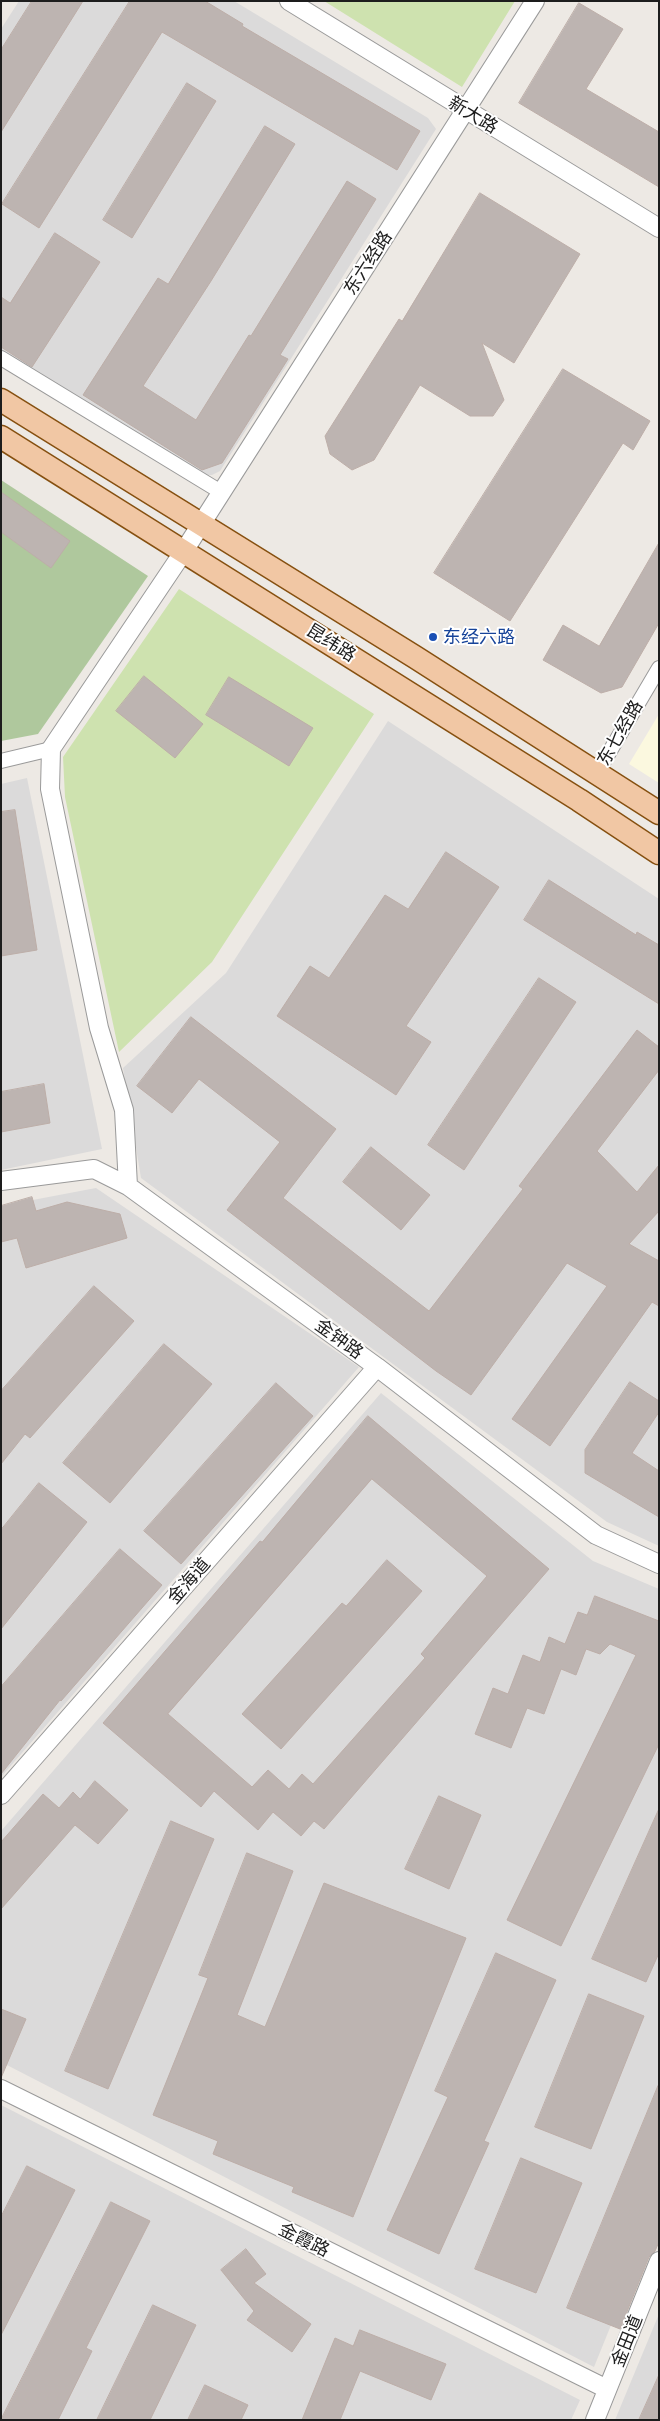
<!DOCTYPE html>
<html>
<head>
<meta charset="utf-8">
<style>
	body { margin:0 }
	#map { position:relative; width:660px; height:2421px; overflow:hidden; background:#ede9e4; font-family:"Asap Condensed",sans-serif }
	canvas { display:block }
	.frame { position:absolute; inset:0; border:2px solid #1d1d1d; pointer-events:none }
</style>
</head>
<body>
<div id="map">
<canvas width="660" height="2421"></canvas>
<div class="frame"></div>
</div>
<script>
const ctx = document.querySelector('canvas').getContext('2d');
ctx.lineJoin = 'round';
function paint(path, color) { ctx.fillStyle = color; ctx.fill(path, 'evenodd'); }
function strokePath(path, color, width, dash) { ctx.strokeStyle = color; ctx.lineWidth = width; ctx.lineCap = dash ? 'butt' : 'round'; ctx.setLineDash(dash || []); ctx.stroke(path); }
function write(font, color, halo, rows, align = 'center') {
  ctx.font = font + ' "Asap Condensed","Noto Sans SC",sans-serif'; ctx.lineWidth = 4; ctx.setLineDash([]); ctx.textBaseline = 'middle'; ctx.strokeStyle = halo; ctx.fillStyle = color; for (const [text, x, y, turn = 0] of rows) {
    ctx.save(); ctx.translate(x, y); ctx.rotate((+turn || 0) * Math.PI / 180); ctx.textAlign = isNaN(turn) ? turn : align; if (halo) ctx.strokeText(text, 0, 0); ctx.fillText(text, 0, 0); ctx.restore();
  }
}
paint(new Path2D(`
	M19 1H234L428 118 436 129 220 471 212 475H201L1 350V29Z
	M388 721 659 899V1546L607 1522 141 1178 123 1068 226 973Z
	M27 778 102 1149 1 1170V784Z
	M96 1188 359 1367 1 1777V1206Z
	M381 1393 593 1561 659 1589V2207L594 2367 1 2062V1831Z
	M1 2105 580 2400 571 2420H1Z
	M659 2314V2420H615Z`), '#dbdada');
paint(new Path2D(`
	M659 714V783L629 764Z`), '#fbf8df');
paint(new Path2D(`
	M324 1H515L462 87Z
	M179 589 374 714 212 962 119 1052 65 797 63 757Z`), '#cee2af');
paint(new Path2D(`
	M1 480 148 576 38 734 1 741Z`), '#afc89d');
const building = new Path2D(`
	M32 1H83L1 132V50Z
	M130 1H205L243 24 242 26 420 131 397 170 162 32 39 228 2 204Z
	M579 3 623 29 586 89 659 132V187L519 103Z
	M187 83 216 101 132 238 103 220Z
	M265 126 295 144 211 281 143 386 196 420 249 335 251 336 347 181 376 199 280 355 288 359 222 463 202 470 83 395 158 278 168 284Z
	M480 193 580 254 514 363 482 343 504 400 493 416H470L420 385 374 460 352 470 330 454 325 436 399 319 402 321Z
	M55 233 100 262 32 367 1 347V297L10 303Z
	M563 369 650 421 633 450 623 443 510 621 434 573Z
	M1 492 70 541 51 568 1 532Z
	M659 543V623L622 687 601 693 543 660 563 625 599 646Z
	M144 676 203 724 175 758 116 711Z
	M229 677 313 728 289 766 206 715Z
	M15 810 37 950 1 956V812Z
	M446 852 499 887 406 1026 431 1042 396 1095 277 1016 310 966 329 978 385 895 408 909Z
	M549 880 636 935 637 932 659 945V1004L524 920Z
	M539 978 576 1002 464 1170 428 1145Z
	M191 1017 336 1129 283 1198 429 1311 523 1189 519 1186 637 1030 659 1047V1070L597 1151 637 1192 659 1165V1211L629 1244 659 1261V1306L652 1302 550 1446 512 1419 607 1286 567 1263 471 1395 436 1371 227 1210 280 1142 199 1079 172 1113 137 1086Z
	M44 1084 50 1123 1 1132V1092Z
	M371 1147 430 1195 401 1230 343 1182Z
	M32 1197 36 1211 67 1202 120 1214 127 1238 26 1268 17 1238 1 1242V1206Z
	M94 1286 134 1321 30 1438 25 1434 1 1464V1391Z
	M164 1344 212 1384 110 1503 63 1463Z
	M630 1382 659 1401V1412L632 1453 659 1471V1517L585 1473V1450Z
	M276 1383 313 1416 181 1564 144 1531Z
	M368 1416 549 1569 324 1829 314 1821 301 1836 273 1812 258 1830 214 1791 201 1807 103 1723 260 1541 262 1542ZM372 1479 487 1576 421 1654 425 1658 313 1784 302 1774 289 1789 268 1770 252 1787 168 1714Z
	M39 1483 87 1522 1 1629V1530Z
	M120 1549 162 1585 61 1701 60 1700 1 1774V1687Z
	M387 1560 422 1591 281 1749 242 1714 342 1603 346 1606Z
	M595 1596 659 1621V1744L561 1946 507 1920 636 1655 610 1644 600 1654 586 1649 576 1675 561 1669 544 1714 527 1708 511 1748 475 1734 493 1688 508 1694 523 1655 540 1662 549 1637 565 1644 578 1612 587 1615Z
	M95 1781 128 1810 98 1844 75 1825 1 1909V1842L43 1794 59 1808 73 1792 80 1799Z
	M439 1796 481 1815 449 1889 405 1869Z
	M659 1809V1953L646 1982 592 1959Z
	M171 1821 214 1839 108 2089 65 2071Z
	M247 1853 293 1871 237 2015 265 2027 324 1883 466 1938 353 2217 292 2192 294 2187 213 2154 218 2141 153 2115 208 1978 199 1975Z
	M496 1953 556 1980 484 2141 489 2143 439 2254 387 2230 448 2097 435 2091Z
	M589 1994 644 2016 591 2149 535 2127Z
	M1 2009 26 2019 1 2078Z
	M658 2086 659 2242 655 2251 649 2257 620 2329 567 2308Z
	M521 2158 582 2183 536 2293 475 2269Z
	M27 2166 75 2190 1 2335V2217Z
	M111 2202 150 2221 86 2348 92 2351 58 2420H1Z
	M246 2249 266 2274 254 2283 311 2324 292 2352 247 2320 254 2311 221 2270Z
	M153 2305 196 2325 150 2420H97Z
	M360 2330 446 2364 431 2400 360 2371 340 2420H302L335 2338 353 2346Z
	M659 2375V2420H639Z
	M205 2385 248 2405 241 2420H188Z`);
paint(building, '#bdb4b1');
strokePath(building, '#bdaea8', 1);
const minor = new Path2D(`
	M1 358 221 492
	M1 761 51 749
	M597 773 659 668`);
const tertiary = new Path2D(`
	M289 1 659 228
	M1 1181 94 1169 128 1186 377 1367 596 1535 659 1564
	M128 1186 124 1110 99 1028 50 789 51 749 184 551 535 1
	M1 1795 377 1367
	M1 2089 607 2389
	M595 2420 659 2261`);
const primary = new Path2D(`
	M1 400 415 657 659 813
	M1 437 579 800 659 853`);
strokePath(minor, '#9a9a9a', 16);
strokePath(tertiary, '#9a9a9a', 20);
strokePath(primary, '#865010', 25);
strokePath(minor, '#fff', 14);
strokePath(tertiary, '#fff', 18);
strokePath(primary, '#f1c7a4', 22);
for (const [x, y, r, color] of [
	[433,637,5,"#1a4fb4"]
]) { const dot = new Path2D(); dot.arc(x, y, r, 0, 2 * Math.PI); ctx.fillStyle = color; ctx.fill(dot); strokePath(dot, '#fff', 2); }
write('18px', '#1d1d1d', '#fff', [
	["新大路",473,115,31],
	["东六经路",368,263,-57],
	["昆纬路",331,643,32],
	["东七经路",620,733,-60],
	["金钟路",339,1339,36],
	["金海道",189,1581,-49],
	["金霞路",304,2240,26],
	["金田道",627,2341,-68]
]);
write('18px', '#164399', '#fff', [
	["东经六路",443,637]
], 'left');
</script>
</body>
</html>
